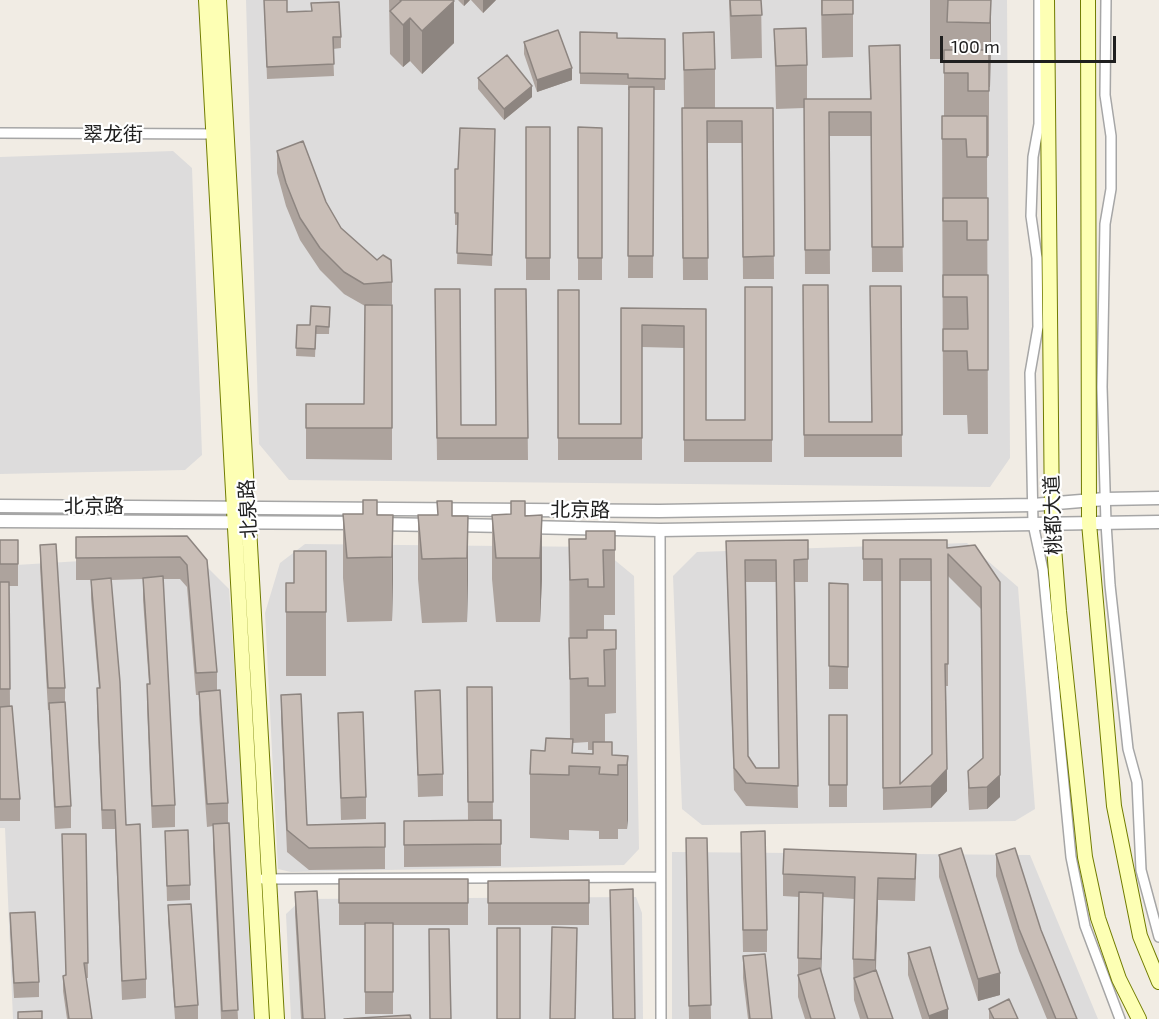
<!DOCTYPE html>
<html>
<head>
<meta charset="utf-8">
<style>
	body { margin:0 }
	#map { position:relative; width:1159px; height:1019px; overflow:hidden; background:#f1ece4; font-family:"Exo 2",sans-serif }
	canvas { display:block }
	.scale { position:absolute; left:940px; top:36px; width:176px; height:27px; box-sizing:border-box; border:3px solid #1f1f1f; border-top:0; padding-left:8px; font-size:18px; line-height:21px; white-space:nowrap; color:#1f1f1f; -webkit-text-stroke:4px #fff; paint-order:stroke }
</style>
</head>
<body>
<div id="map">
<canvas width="1159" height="1019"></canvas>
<div class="scale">100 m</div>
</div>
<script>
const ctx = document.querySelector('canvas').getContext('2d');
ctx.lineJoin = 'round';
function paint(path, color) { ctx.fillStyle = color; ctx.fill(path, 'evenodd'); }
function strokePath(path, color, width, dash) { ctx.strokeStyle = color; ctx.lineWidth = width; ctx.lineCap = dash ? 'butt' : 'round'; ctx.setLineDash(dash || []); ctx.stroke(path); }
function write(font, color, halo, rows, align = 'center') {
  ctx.font = font + ' "Exo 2","Noto Sans SC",sans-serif'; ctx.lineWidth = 4.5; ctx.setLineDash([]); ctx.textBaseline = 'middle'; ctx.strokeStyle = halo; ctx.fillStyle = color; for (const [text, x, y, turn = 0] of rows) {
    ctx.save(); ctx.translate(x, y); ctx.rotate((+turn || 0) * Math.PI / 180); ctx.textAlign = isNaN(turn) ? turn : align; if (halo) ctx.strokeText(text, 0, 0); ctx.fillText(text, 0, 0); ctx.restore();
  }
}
paint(new Path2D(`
	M246 0H1007L1010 458 990 487 289 480 259 444Z
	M173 151 192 168 202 455 185 470 0 474V157Z
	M967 543 1018 587 1035 809 1015 821 702 825 682 809 673 576 697 552Z
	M305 544 599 547 634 576 639 849 624 865 291 872 278 869 265 613 280 563Z
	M194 554 229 589 245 823 254 1019H13L5 828H0V566Z
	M672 852 1030 855 1098 1019H672Z
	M636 897 642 913 643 1019H291L286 914 302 899Z`), '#dddcdc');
const minor = new Path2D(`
	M1039 0V124L1033 157 1031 216 1037 258 1038 327 1030 373 1033 524 1043 570 1071 857 1085 926 1120 1019
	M1106 0 1105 95 1111 136V189L1105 224 1102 387 1106 523 1110 585 1128 749 1137 782 1141 870 1159 937
	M0 133 217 134
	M660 530 661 1019
	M263 879 660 877`);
const tertiary = new Path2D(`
	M0 506 659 511 1033 505 1105 499 1159 498
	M0 521 359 523
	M379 524 434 525
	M454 525 506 526
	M526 527 660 530 1159 522`);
const secondary = new Path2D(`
	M206 0 262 1019
	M219 0 277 1019
	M1047 0 1052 522 1059 611 1085 857 1098 918 1119 979 1139 1019
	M1088 0 1089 523 1114 806 1140 936 1159 982`);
strokePath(minor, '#a6a6a6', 12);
strokePath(tertiary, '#a6a6a6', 15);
strokePath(secondary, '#717c00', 16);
strokePath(minor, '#fff', 9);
strokePath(tertiary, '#fff', 12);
strokePath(secondary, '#fdffb4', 14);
paint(new Path2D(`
	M264 0 287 12 341 37V48L333 49 334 76 267 79Z
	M389 0H453L454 43 422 74 410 61 403 67 390 54Z
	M458 0H470L464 6Z
	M471 0H496L483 13Z
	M729 0H761L762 58 731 59Z
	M821 0H853V57L822 58Z
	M930 0H991L990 87H989V156H987L988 434H968L967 415H943L942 116H944V59H930Z
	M774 29 807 65V99H870L869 46 900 45 903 272H872L871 136H829L830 274H805L804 108 776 109Z
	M580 32 617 38 665 39V90H654L653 278H628L629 90H628V85L580 84Z
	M683 33 715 69V108H773L774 279H743L742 143H707L708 280H683L682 130 684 108Z
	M524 42 572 80 537 92 524 54Z
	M478 78 532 97 504 120 478 89Z
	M526 127H550V280H526Z
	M578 127 602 128V280H578Z
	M495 129 492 266 457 264 458 225H455V169H458Z
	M277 151 326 202 341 228 392 282V304L372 305H392V460L306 459V404H364L365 306 344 294 320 270 300 240 286 206 277 173Z
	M803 285 829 422H871L901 286 902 457H804Z
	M772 287V462H684V348L642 347V460H558V290L579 424H621V308L706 309V420H745Z
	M435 289 461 425H496L526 289 528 460H437Z
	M330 307 329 334H316L315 357 296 356 297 325H310Z
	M343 514 393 515V579L392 621 347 622 343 578Z
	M418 515 468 516V580L467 622 422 623 418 579Z
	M492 515H542V579L540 622H496L492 579Z
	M187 536 217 672V690L228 803V823L238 1019H221L213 846V826L207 827 199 714V695H196L187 587 180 579H163L175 805V827L152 828 147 706V684H149L143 600V579L111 580 126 825 146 979V998L122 1000 115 829H102L97 708V688H99L91 599V580H76V537Z
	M569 539 615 550V615H604V630L616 649V713L605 714V742L612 755 628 756 627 829H618V839H599V831L569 830V840L530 838V774L545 751 570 738ZM588 742V750H593V754L573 753V743Z
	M0 540H18V586H9L10 706 20 799V821H0Z
	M808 540V582H795L798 808 746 806 734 790 726 541ZM746 582H776L779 768H756L748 756Z
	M863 540 947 548 1000 582V797L987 809 969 810 968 793V771L983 759 981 609 948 576V686H946L947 791 931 808 883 810 882 581H863ZM900 581H931L932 754 900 784Z
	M40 545 65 688V702L71 806V828L55 829 49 710H48L40 567Z
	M326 551V676H286V583H294Z
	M829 583 848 584V689H829Z
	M467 687H492L493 820H501V866L404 867V821L468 820Z
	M415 691 443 774V796L418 797Z
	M281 695 307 825 385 823V869L309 870 287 852 281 717Z
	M338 713 366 797V819L341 820Z
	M829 715H847V807H829Z
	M165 831 190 885V900L167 901Z
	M86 834 88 978H86L92 1019H67L63 991V976L66 975Z
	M707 838 711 1019H689L686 861Z
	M741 854 767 930V952H743Z
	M996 854 1041 930 1077 1019H1047L1019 951 996 876Z
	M939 855 1000 995 978 1001 939 877Z
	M783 874 916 876 915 901 878 900 876 970 893 1019H860L854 1000 853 959 855 899 823 897 821 971 835 1019H805L798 997V958L799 897 783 896Z
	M339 879H468V925H393V1014H365V925H339Z
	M589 880V925H488V881Z
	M295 892 325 1019H301L295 914Z
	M168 905 198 1005V1019H175L168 920Z
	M10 913 39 982V997L14 998 10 928Z
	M908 953 948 1019H922L908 975Z
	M743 956 772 1019H748L743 978Z
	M989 1009 1018 1019H989Z`), '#ada39d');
paint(new Path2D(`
	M464 0H470L464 6Z
	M483 0H496L483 13Z
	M991 0V47L990 87V23Z
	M454 1V43L422 74V31Z
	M410 18V61L403 67V25Z
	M572 68V80L537 92V80Z
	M532 86V97L504 120V109Z
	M393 515V579L392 621V557Z
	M542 515V579L540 622V558Z
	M468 516V580L467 622V558Z
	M1000 582V797L987 809V787Z
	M628 756V820L627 829V765Z
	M947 769V791L931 808V786Z
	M878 878V900L875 982V960Z
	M823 893V915L821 981V959Z
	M1000 973V995L978 1001V979Z
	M948 1009V1019H929V1016Z`), '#8d8580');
const building = new Path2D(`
	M264 0H287V12L312 11 311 3 339 2 341 37H333L334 64 267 67Z
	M400 0H453L454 1 422 31 410 18 403 25 390 11 401 1Z
	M730 0H761L762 15 731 16Z
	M822 0H853V14L822 15Z
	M948 0H991L990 23 947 22Z
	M806 28 807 65 776 66 774 29Z
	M558 30 572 68 537 80 524 42Z
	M580 32 617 33V38L665 39V79L628 78V74L580 73Z
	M714 32 715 69 684 70 683 33Z
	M900 45 903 247H872L871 112H829L830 250H805L804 99H871L869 46Z
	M944 50H989V91H968V73H944Z
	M507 55 532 86 504 109 478 78Z
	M629 87H654L653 256H628Z
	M682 108H773L774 256 743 257 742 121H707L708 258H683Z
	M942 116H987V157H967L966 139H942Z
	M526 127H550V258H526Z
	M578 127 602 128V258H578Z
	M460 128 495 129 492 255 457 253 458 213H455V169H458Z
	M303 141 326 202 341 228 377 260 383 255 391 260 392 282 364 284 344 272 320 248 300 218 286 183 277 151Z
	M943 198H988V240H967V221H943Z
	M943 275H988V370H968L967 351H943V329H968L967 297H943Z
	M803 285H828L829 422H872L870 286H901L902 435H804Z
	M745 287H772V440H684V326L642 325V438H558V290H579V424H621V308L706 309V420H745Z
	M435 289H460L461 425H496L495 289H526L528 438H437Z
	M365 305H392V428H306V404H364Z
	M311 306 330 307 329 327 316 326 315 349 296 348 297 325H310Z
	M363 500H377V515H393L392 557 347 558 343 514H363Z
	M437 501H452V516H468L467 558 422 559 418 515H438Z
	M511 501H525V516L542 515 540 558H496L492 515 511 514Z
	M586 531H615V550H603L604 587H588V579L570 580 569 539H586Z
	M187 536 207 560 217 672 196 673 187 565 180 557 76 558V537Z
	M0 540H18V564H0Z
	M808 540V559L794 560 798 786 746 783 734 768 726 541ZM745 560H776L779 768H756L748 756Z
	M863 540H947V548L975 545 1000 582V775L987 787 969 788 968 771 983 758 981 587 948 554V664H945L947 769 931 786 883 788 882 559H863ZM900 559H931L932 754 900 784Z
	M56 544 65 688H48L40 545Z
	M294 551H326V612H286V583H294Z
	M163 576 175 805 152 806 147 684H150L143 578Z
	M111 578 120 682 126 825 140 824 146 979 122 981 115 810H102L97 688H100L91 580Z
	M0 582H9L10 689H0Z
	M829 583 848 584V667L829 666Z
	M587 630H616V649L604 650 605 686H588V678L570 679 569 638H587Z
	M467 687H492L493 802H468Z
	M220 690 228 803 207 804 199 692Z
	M440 690 443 774 418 775 415 691Z
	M301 694 307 825 385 823V847L309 848 287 830 281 695Z
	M65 702 71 806 55 807 49 703Z
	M12 706 20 799H0V707Z
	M363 712 366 797 341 798 338 713Z
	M829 715H847V785H829Z
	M546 738 573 739 572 753 593 754V742H612V755L628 756 627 765H618V775L599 774 600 767 569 766V775L530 774 531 750 545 751Z
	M501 820V844L404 845V821Z
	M229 823 238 1010 222 1011 213 824Z
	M188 830 190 885 167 886 165 831Z
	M765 831 767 930H743L741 832Z
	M62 834H86L88 963H84L92 1019H69L63 976 66 975Z
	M686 838H707L711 1005 689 1006Z
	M961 848 1000 973 978 979 939 855Z
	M1015 848 1041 930 1077 1019H1056L1019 929 996 854Z
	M784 849 916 854 915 879 878 878 875 960 853 959 855 877 783 874Z
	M339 879H468V903H339Z
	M589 880V903H488V881Z
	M633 889 635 1019H613L610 890Z
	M317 891 325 1019H303L295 892Z
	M799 892 823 893 821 959 798 958Z
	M191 904 198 1005 175 1007 168 905Z
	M35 912 39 982 14 983 10 913Z
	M365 923H393V992H365Z
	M552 927 577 928 575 1019H550Z
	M497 928H520V1019H497Z
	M429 929H449L451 1019H430Z
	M930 947 948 1009 929 1016 908 953Z
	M765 954 772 1019H750L743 956Z
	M820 968 835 1019H811L798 975Z
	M876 970 893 1019H868L854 978Z
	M1009 999 1018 1019H994L989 1009Z
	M42 1011V1019H18V1012Z
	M410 1015 411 1019H344Z`);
paint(building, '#c9beb7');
strokePath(building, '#8d8580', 1.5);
write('20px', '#1f1f1f', '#fff', [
	["翠龙街",113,134],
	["北京路",94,506],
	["北泉路",248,509,-93],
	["北京路",580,510,1],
	["桃都大道",1053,515,-92]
]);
</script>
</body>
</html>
